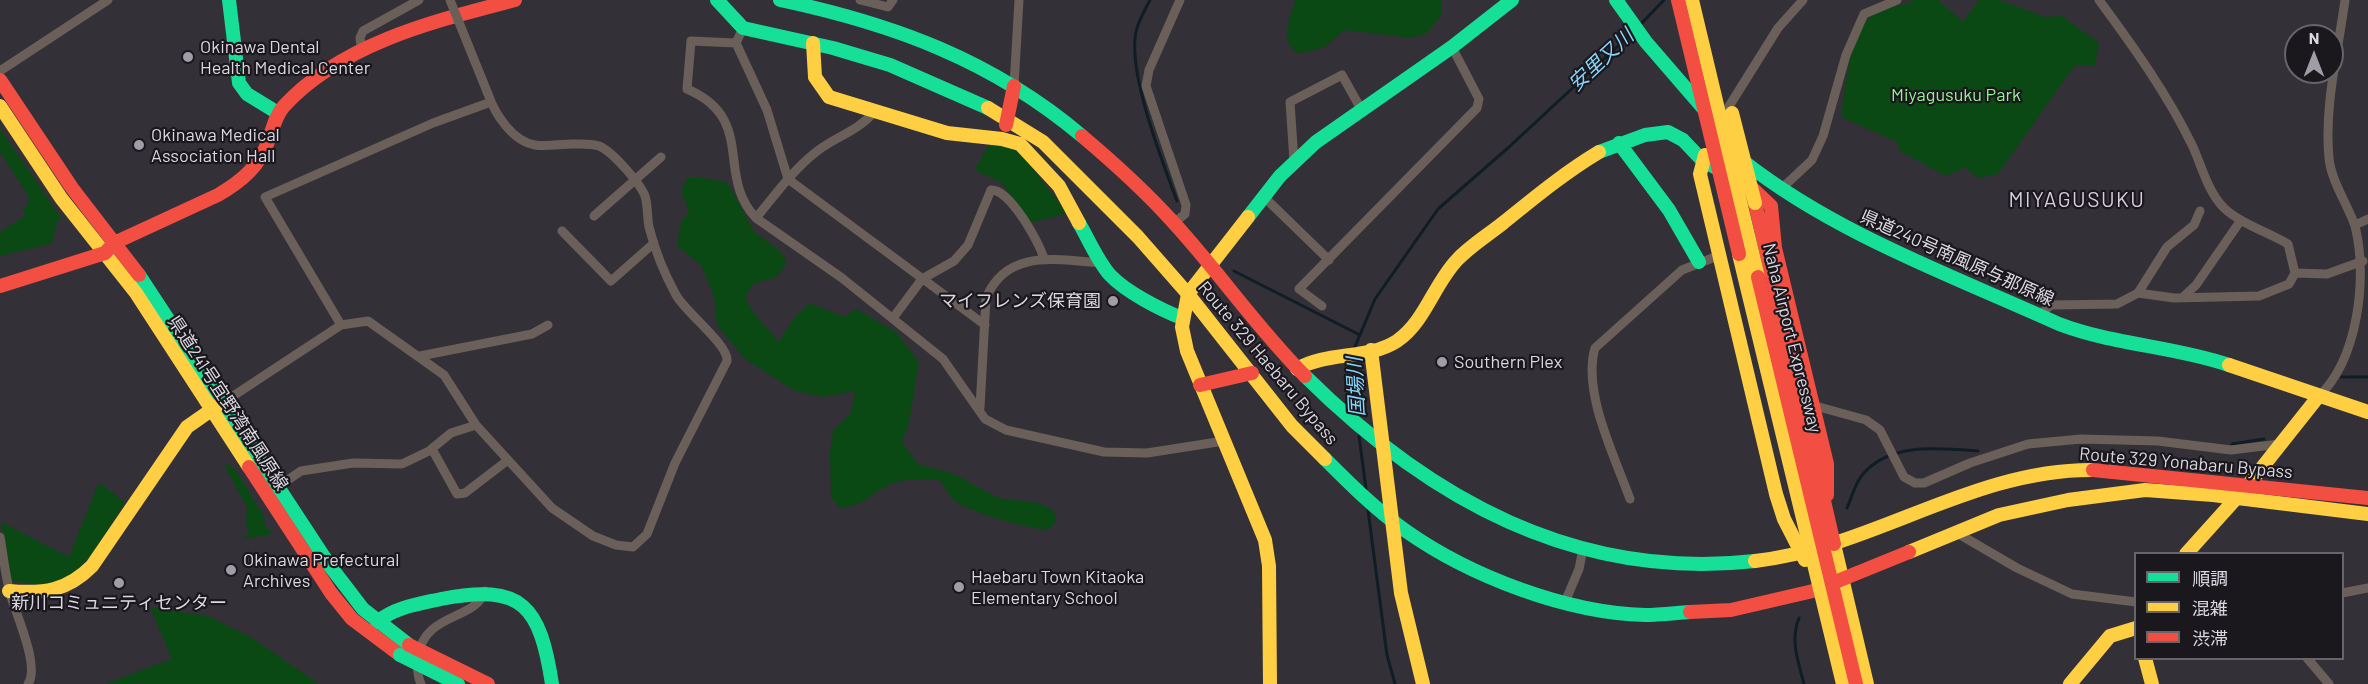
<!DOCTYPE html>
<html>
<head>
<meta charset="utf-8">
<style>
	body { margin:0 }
	#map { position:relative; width:2368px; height:684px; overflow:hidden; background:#343038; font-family:Barlow,"Noto Sans JP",sans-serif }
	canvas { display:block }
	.legend { position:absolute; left:2134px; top:552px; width:210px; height:108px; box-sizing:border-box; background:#1a171d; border:2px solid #67646b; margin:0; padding:8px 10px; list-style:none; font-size:18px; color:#dbd8e1 }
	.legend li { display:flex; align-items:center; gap:12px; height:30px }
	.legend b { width:30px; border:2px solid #67646b }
	.north { position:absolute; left:2284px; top:24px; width:60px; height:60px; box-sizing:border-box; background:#1a171d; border:2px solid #67646b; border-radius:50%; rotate:0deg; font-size:16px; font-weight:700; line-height:24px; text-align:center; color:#dbd8e1 }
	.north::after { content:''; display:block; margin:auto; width:21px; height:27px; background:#a19da6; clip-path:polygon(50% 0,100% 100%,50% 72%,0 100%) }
</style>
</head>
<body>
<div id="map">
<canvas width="2368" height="684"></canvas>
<ul class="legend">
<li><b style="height:8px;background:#16e098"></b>順調</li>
<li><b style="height:8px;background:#ffcf43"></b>混雑</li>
<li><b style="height:8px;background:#f24e42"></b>渋滞</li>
</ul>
<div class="north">N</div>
</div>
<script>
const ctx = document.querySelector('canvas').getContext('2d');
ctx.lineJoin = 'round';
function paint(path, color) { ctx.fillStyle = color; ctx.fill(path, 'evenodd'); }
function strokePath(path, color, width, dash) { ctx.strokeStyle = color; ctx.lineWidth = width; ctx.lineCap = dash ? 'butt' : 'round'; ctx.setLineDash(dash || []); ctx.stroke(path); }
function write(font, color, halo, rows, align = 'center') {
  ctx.font = font + ' Barlow,"Noto Sans JP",sans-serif'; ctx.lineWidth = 4.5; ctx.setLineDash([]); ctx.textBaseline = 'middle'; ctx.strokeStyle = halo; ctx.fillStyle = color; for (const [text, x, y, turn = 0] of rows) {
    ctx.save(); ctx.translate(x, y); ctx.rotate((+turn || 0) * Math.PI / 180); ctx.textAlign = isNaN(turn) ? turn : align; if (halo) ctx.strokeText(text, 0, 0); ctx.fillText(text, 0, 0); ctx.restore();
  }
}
paint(new Path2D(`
	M1295 0H1441V16L1427 33 1411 38 1344 30 1325 47 1298 54 1287 42 1288 23Z
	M1912 0H1938L1963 22 1979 0H1999L2045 17 2062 16 2099 43 2095 65H2075L1998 174 1978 178 1966 167 1946 176 1900 151 1897 142 1841 117C1845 91 1849 30 1874 14 1883 8 1899 6 1910 3Z
	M0 129 62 219 57 221 52 243 0 256V232L26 215 22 209 27 206 29 197 0 152Z
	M1010 145 1022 155 1067 213 1031 223 1002 183 975 170 988 146Z
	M699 177 728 183 754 232 778 249 787 261 778 276 753 284 745 298 753 312 779 342 793 319 810 303 844 317 856 309 896 332 919 362 909 423 902 442 918 464 954 474 998 498 1039 503 1054 511 1056 521 1049 530C1030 529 967 512 954 500 948 495 944 486 940 480 924 479 901 478 887 486 866 497 866 505 840 508L831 498 830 454 833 430 851 413 855 391 822 397 793 390 744 358 717 325 714 296 701 265 677 246 681 222 689 211 681 192 687 178Z
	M226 464 235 469 264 517 265 526 273 534 243 539 249 532 246 525 247 507 226 469Z
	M99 482 125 503C92 550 78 600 11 580L1 522 69 557Z
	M150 607 208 616 252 638 319 684H105L172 659Z`), '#0a4913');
strokePath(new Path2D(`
	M1150 0C1146 8 1141 17 1138 25 1123 63 1163 163 1177 201
	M1640 25 1664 0
	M1234 271 1358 334
	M1354 349 1375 299 1438 209 1509 147 1633 32
	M1353 358 1356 414
	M2341 377H2368
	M1359 436 1366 489
	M2232 444 2264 439
	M1847 508C1852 497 1855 483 1863 474 1890 442 1941 448 1978 451
	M1368 510 1387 655 1395 684
	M1799 618C1790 640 1798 661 1804 684`), '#0f1d24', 3);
strokePath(new Path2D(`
	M860 0 888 7 893 0
	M2099 0C2133 46 2168 95 2193 147 2202 167 2208 192 2224 208 2241 224 2268 232 2288 244L2295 273 2327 274 2363 261
	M743 28 736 43 691 41 687 89C757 119 715 175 756 218L842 278 943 359 985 419 1006 430 1104 452 1147 453 1224 441
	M736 43 767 110 788 179 985 325
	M362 52 360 38 363 31 419 0
	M0 71 108 0
	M1014 86 1019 0
	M1723 116 1778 28 1803 0
	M1294 161 1290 102 1342 75 1361 109
	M1780 190 1812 160 1823 136 1846 55 1864 14 1897 0
	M1263 196 1329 260
	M594 216 661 157
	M756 218C775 195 793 170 816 152 835 137 858 131 874 112
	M1174 223 1185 214 1186 205 1146 86 1149 70 1180 0
	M2355 225 2368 219
	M562 231 611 281 654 243
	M2138 293 2167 247 2194 225 2200 211
	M2182 298 2196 285 2241 220
	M1322 306 1299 289 1477 108 1479 99 1452 47
	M2039 315 2051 305 2117 304 2138 293 2174 298 2259 296 2289 284 2295 273
	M893 318 922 279 954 261 968 245 991 190C1009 188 1040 243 1044 259
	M341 325 265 197 433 123 491 102
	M420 356 532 334 548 325
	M2318 397C2358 360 2368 277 2355 226 2348 205 2331 181 2329 158 2324 106 2338 52 2345 0
	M224 402 341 325 368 321 444 375 476 425 552 508 593 536 616 545 633 547 647 534 675 463 727 361C729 345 686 313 676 295 664 273 655 251 649 227 647 217 648 205 645 196 640 183 612 151 599 146 590 143 580 144 572 144 560 144 547 147 535 145 512 141 495 114 488 94
	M1812 405 1866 420 1880 430 1904 477 1915 483H1924L1970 463 2028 444 2081 439 2158 441 2231 450 2280 444
	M980 408 986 298C1007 248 1057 260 1101 263
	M432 449 457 494 465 493 508 460
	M279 486 301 471 353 463 402 464 429 451 451 433 476 425
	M1630 499C1615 457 1582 392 1595 348L1682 270 1720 255
	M1957 533 2017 568 2072 594 2136 602
	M0 537C3 554 5 572 9 589 13 609 41 665 28 684
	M2342 593 2368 588
	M1565 602 1579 569 1583 549
	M2307 658 2329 684
	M421 684C417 675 417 666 418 657 424 612 475 621 485 591`), '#6a6059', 9);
strokePath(new Path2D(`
	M229 0 239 83 247 94 278 113
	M717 0 743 28 833 48 890 65 988 108
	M780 0C893 24 992 60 1082 136
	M1616 0 1646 42 1703 108
	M1619 143 1669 210 1699 262
	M1599 152 1645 135 1668 132 1683 140 1702 160 1725 173
	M1743 161C1836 234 1951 275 2059 324 2114 345 2173 346 2229 365
	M1248 217 1280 176 1316 142 1452 47 1512 0
	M1079 223C1089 240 1097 260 1110 275 1126 292 1161 310 1182 318
	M139 275 330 566 363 609 409 645
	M1305 376C1429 499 1576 581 1755 561
	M1325 459C1350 484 1376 510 1406 531 1470 576 1566 613 1645 615 1660 615 1675 613 1690 612
	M377 622C395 607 419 604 441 599 523 583 540 606 552 684`), '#16e098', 14);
strokePath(new Path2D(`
	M813 43 815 77 829 97 947 133 1002 139 1020 144 1059 186 1079 223
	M0 106 61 198 136 293 249 467
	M988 108 1043 142 1138 237 1188 294 1292 426 1325 459
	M1705 155 1700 174 1776 494 1784 519 1805 560
	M1248 217 1188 294 1182 327 1187 351 1265 540 1269 566 1270 684
	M1371 350 1401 593 1423 684
	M2229 365 2368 412
	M1297 369C1327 351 1368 360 1397 341 1425 322 1434 284 1457 260 1470 246 1488 235 1503 223 1534 198 1564 173 1599 152
	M1834 544 1867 684
	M1909 552 1999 515 2068 500 2145 490 2213 495 2368 514
	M2186 554 2249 484 2318 397
	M1755 561C1873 548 1972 469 2093 470
	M9 591C44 594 67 591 92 566L187 427 217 406
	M2145 658 2152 684
	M2070 684 2110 636 2136 628`), '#ffcf43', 14);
strokePath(new Path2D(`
	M0 80 72 188 139 275
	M1006 125 1014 86
	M1082 136C1114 163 1145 191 1173 222 1219 272 1257 328 1305 376
	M1750 186 1771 206 1775 248 1827 464V495
	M218 195C242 181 260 166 269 139 273 127 276 115 284 106 342 43 435 21 515 0
	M1755 203 1834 544
	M114 243 218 195
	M0 286 105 253 114 243
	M1200 385 1252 373
	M249 467 331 593 352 619 400 655
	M2093 470 2368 498
	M1690 612 1731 610 1813 591 1909 552`), '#f24e42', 14);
strokePath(new Path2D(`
	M450 0 488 94`), '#6a6059', 9);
strokePath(new Path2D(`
	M400 655 458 684`), '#16e098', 14);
strokePath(new Path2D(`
	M1692 0 1758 277
	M1732 113 1755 203
	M1739 254 1843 684`), '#ffcf43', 14);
strokePath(new Path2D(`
	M1678 0 1739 254
	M1758 277 1856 684
	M409 645 488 684`), '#f24e42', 14);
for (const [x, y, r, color] of [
	[188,57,6,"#a19da6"],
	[139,145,6,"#a19da6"],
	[1113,301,6,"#a19da6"],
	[1442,362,6,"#a19da6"],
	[231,570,6,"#a19da6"],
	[119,583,6,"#a19da6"],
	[959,587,6,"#a19da6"]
]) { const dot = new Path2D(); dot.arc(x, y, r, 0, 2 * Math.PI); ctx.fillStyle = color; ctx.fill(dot); strokePath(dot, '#1a171d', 2); }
write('18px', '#dbd8e1', '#1a171d', [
	["Okinawa Dental",200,47],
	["Health Medical Center",200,68],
	["Okinawa Medical",151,135],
	["Association Hall",151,156],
	["マイフレンズ保育園",1101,301,"right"],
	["Southern Plex",1454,362],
	["Okinawa Prefectural",243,560],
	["Archives",243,581],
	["Haebaru Town Kitaoka",971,577],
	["Elementary School",971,598],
	["新川コミュニティセンター",119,603,"center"]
], 'left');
write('18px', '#94f393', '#1a171d', [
	["Miyagusuku Park",1956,95]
]);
write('18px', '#dbd8e1', '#1a171d', [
	["県道240号南風原与那原線",1957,258,24],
	["Naha Airport Expressway",1792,338,76],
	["Route 329 Haebaru Bypass",1268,363,50],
	["県道241号宜野湾南風原線",228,403,57],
	["Route 329 Yonabaru Bypass",2186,463,5]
]);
write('italic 20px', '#86d6fb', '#1a171d', [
	["安里又川",1601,60,-43],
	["国場川",1356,387,-93]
]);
ctx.letterSpacing = '1.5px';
write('21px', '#d5cde0', '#1a171d', [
	["MIYAGUSUKU",2077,200]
]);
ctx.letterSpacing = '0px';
</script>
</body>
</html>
